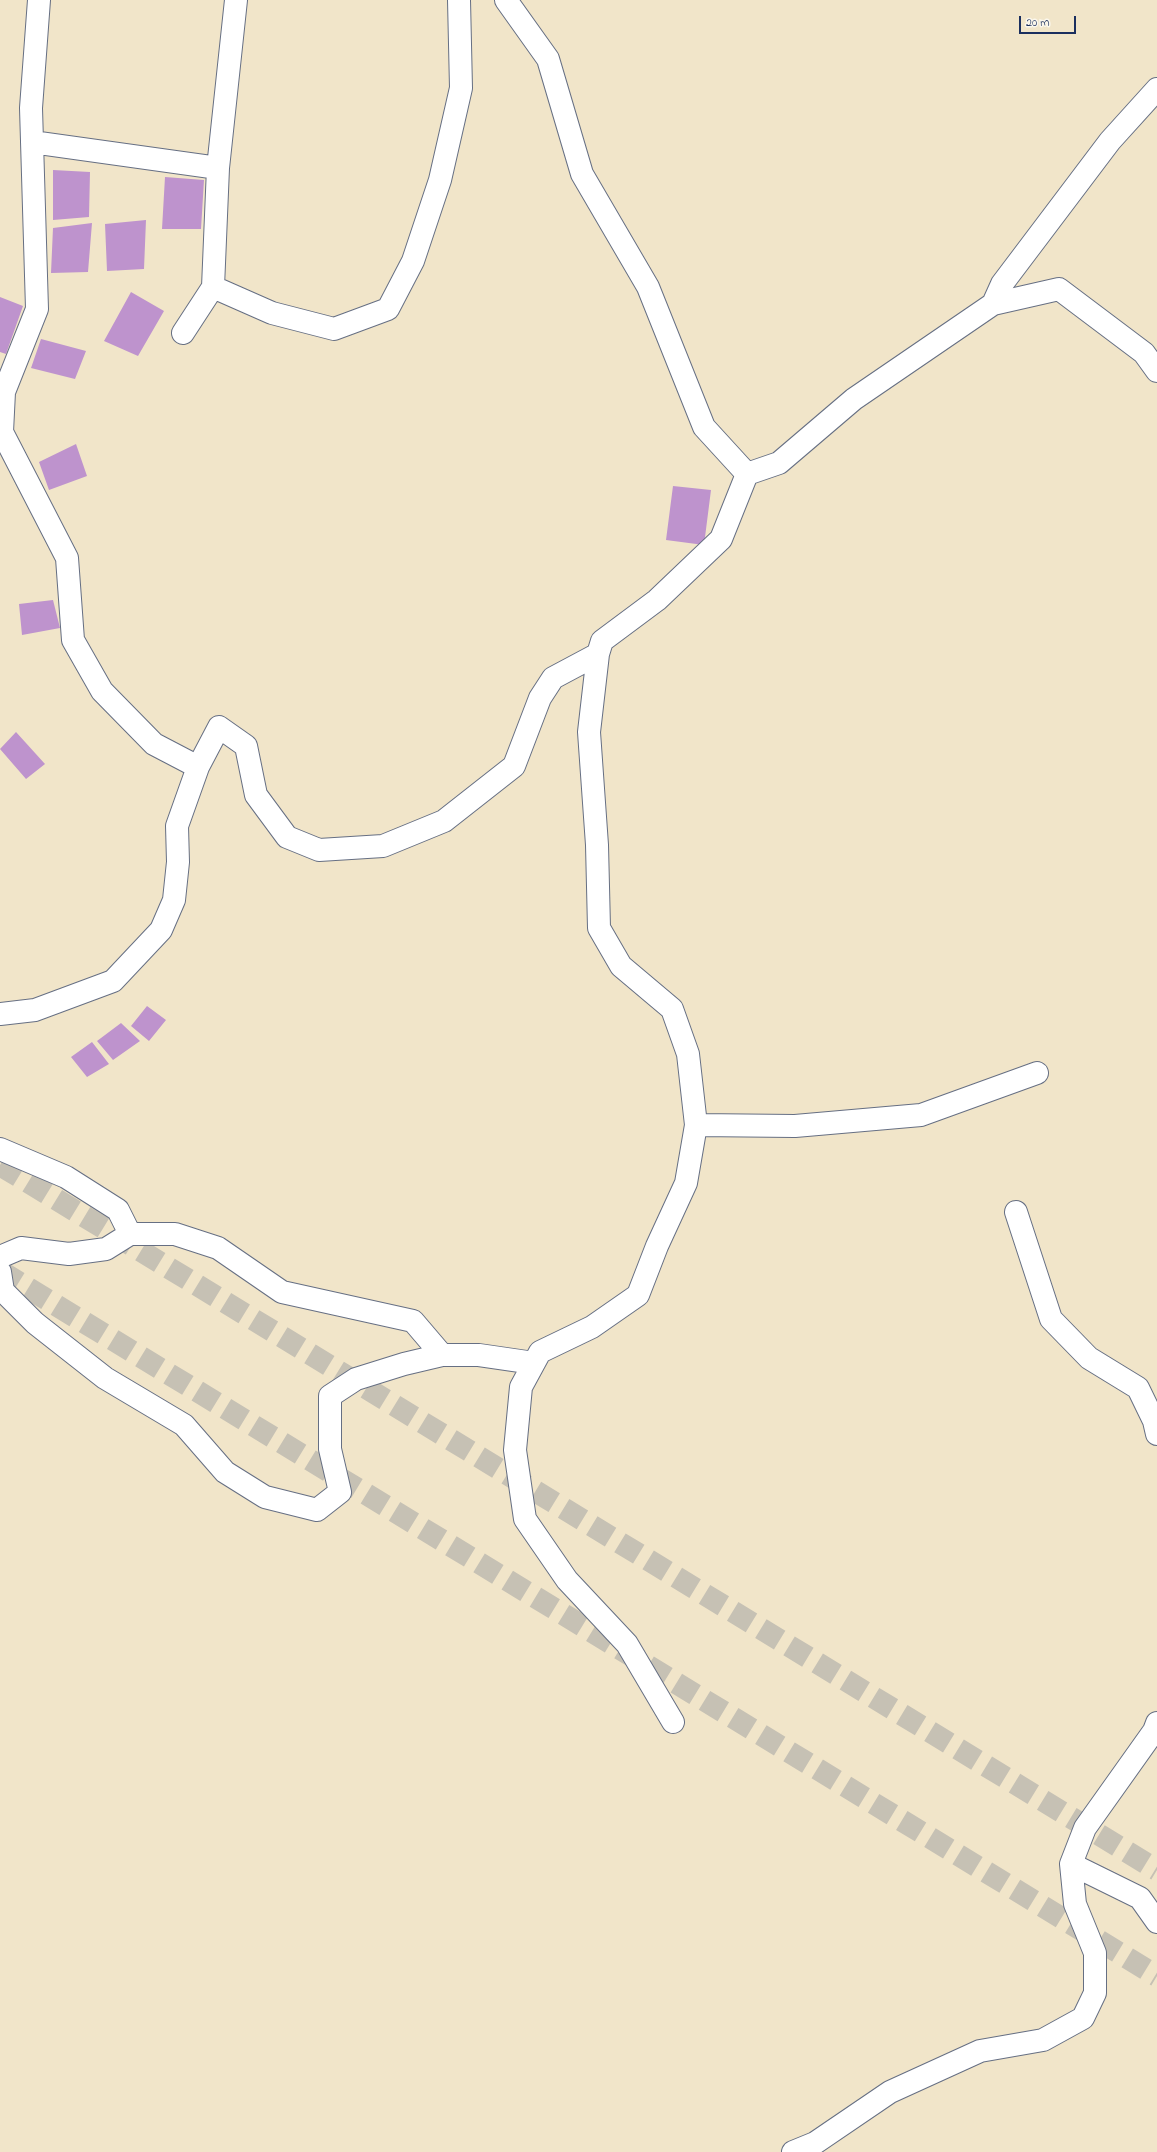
<!DOCTYPE html>
<html>
<head>
<meta charset="utf-8">
<style>
	body { margin:0 }
	#map { position:relative; width:1157px; height:2152px; overflow:hidden; background:#f1e5c9; font-family:"Indie Flower",sans-serif }
	canvas { display:block }
	.scale { position:absolute; left:1019px; top:16px; width:57px; height:18px; box-sizing:border-box; border:2px solid #1b2f5e; border-top:0; padding-left:5px; font-size:12px; line-height:14px; white-space:nowrap; color:#1b2f5e; -webkit-text-stroke:3px #fbf7ec; paint-order:stroke }
</style>
</head>
<body>
<div id="map">
<canvas width="1157" height="2152"></canvas>
<div class="scale">20 m</div>
</div>
<script>
const ctx = document.querySelector('canvas').getContext('2d');
ctx.lineJoin = 'round';
function paint(path, color) { ctx.fillStyle = color; ctx.fill(path, 'evenodd'); }
function strokePath(path, color, width, dash) { ctx.strokeStyle = color; ctx.lineWidth = width; ctx.lineCap = dash ? 'butt' : 'round'; ctx.setLineDash(dash || []); ctx.stroke(path); }
paint(new Path2D(`
	M53 170 90 172 89 217 53 220Z
	M165 177 204 180 201 229H162Z
	M146 220 144 269 107 271 105 224Z
	M92 223 88 272 51 273 53 228Z
	M131 292 164 311 138 356 104 341Z
	M0 297 23 306 6 354 0 352Z
	M41 339 86 351 75 379 31 368Z
	M76 444 87 476 49 490 39 462Z
	M673 486 711 490 704 545 666 540Z
	M53 600 60 628 22 635 19 604Z
	M16 732 45 764 26 779 0 749Z
	M147 1006 166 1020 149 1041 131 1026Z
	M121 1023 140 1041 113 1060 97 1041Z
	M92 1042 109 1064 87 1077 71 1057Z`), '#be93cd');
strokePath(new Path2D(`
	M0 1165 1157 1870
	M0 1271 1157 1976`), '#c6c1b4', 22, [22, 11]);
const minor = new Path2D(`
	M39 0 31 108 37 309 4 392 2 432 67 558 73 640 102 691 154 744 198 767
	M506 0 548 59 582 174 648 287 704 427 747 474 779 463 854 399 993 304 1059 289 1144 353 1157 371
	M32 142 218 168
	M213 287 272 313 334 329 388 309 413 261 440 180 461 88 459 0
	M993 304 1002 284 1110 141 1157 89
	M183 333 213 287 218 168 236 0
	M0 1014 35 1010 113 981 161 930 174 900 178 862 177 826 198 767 219 727 246 746 256 795 287 837 319 850 383 846 444 821 514 766 540 698 553 678 598 654
	M696 1125 795 1126 921 1115 1037 1073
	M0 1149 66 1177 118 1210 130 1234 106 1249 69 1254 21 1248 0 1257
	M1016 1212 1051 1319 1089 1358 1138 1388 1154 1421 1157 1434
	M130 1234H175L218 1248 282 1292 413 1321 442 1355
	M0 1272 3 1291 35 1323 105 1378 184 1425 225 1472 265 1497 317 1510 340 1492 330 1449V1396L356 1379 404 1364 442 1355H479L534 1363
	M673 1722 627 1644 567 1580 525 1519 515 1450 521 1387 540 1352 592 1327 638 1295 657 1246 686 1183 696 1125 688 1054 672 1009 621 966 599 928 597 845 589 732 598 654 602 641 657 600 721 539 747 474
	M1071 1864 1140 1898 1157 1922
	M793 2152 815 2143 890 2092 980 2051 1043 2040 1083 2018 1095 1993V1953L1075 1904 1071 1864 1085 1828 1154 1731 1157 1723`);
strokePath(minor, '#666f83', 24);
strokePath(minor, '#fff', 22);
</script>
</body>
</html>
